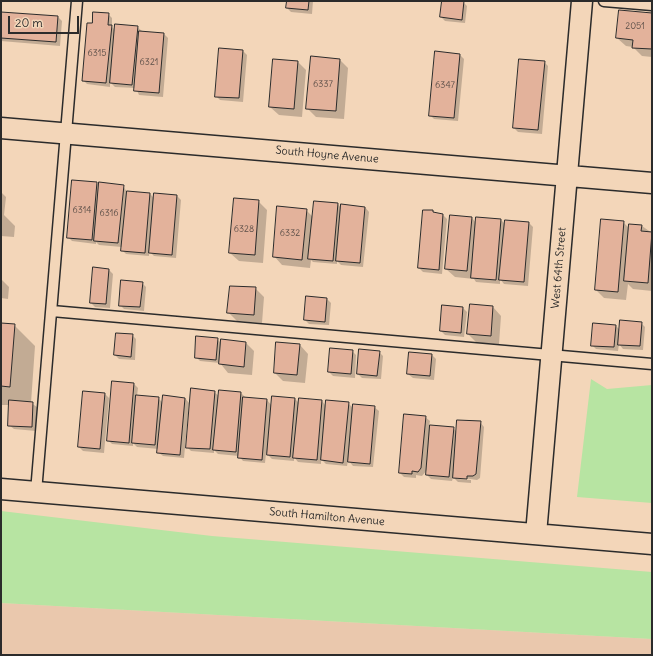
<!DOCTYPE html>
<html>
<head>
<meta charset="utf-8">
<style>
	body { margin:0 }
	#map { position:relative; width:653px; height:656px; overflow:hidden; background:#f3d6b9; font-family:Delius,sans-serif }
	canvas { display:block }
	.frame { position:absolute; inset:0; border:2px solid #2b2b2b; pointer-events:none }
	.scale { position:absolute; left:8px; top:16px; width:71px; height:18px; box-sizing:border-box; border:2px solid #2b2b2b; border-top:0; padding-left:5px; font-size:12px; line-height:14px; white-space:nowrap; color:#2b2b2b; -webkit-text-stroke:3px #f3d6b9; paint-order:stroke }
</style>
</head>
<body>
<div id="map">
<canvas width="653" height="656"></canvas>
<div class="frame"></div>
<div class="scale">20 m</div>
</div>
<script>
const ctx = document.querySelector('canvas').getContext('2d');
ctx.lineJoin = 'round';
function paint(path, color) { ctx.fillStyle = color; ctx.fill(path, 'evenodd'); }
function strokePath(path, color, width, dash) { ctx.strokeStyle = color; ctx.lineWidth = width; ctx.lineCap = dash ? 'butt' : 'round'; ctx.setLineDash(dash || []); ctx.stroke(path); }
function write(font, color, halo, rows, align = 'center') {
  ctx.font = font + ' Delius,sans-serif'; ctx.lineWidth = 3.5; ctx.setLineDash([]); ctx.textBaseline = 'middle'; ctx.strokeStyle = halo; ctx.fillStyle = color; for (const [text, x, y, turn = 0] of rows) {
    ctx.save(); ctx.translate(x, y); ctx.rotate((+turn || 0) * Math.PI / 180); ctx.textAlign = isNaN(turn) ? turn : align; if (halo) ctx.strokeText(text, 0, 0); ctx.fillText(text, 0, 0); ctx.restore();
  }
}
paint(new Path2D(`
	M1 603 652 639V655H1Z`), '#eac8ad');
paint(new Path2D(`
	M591 379 607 389 652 385V503L577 497Z
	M1 511 212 536 652 572V639L1 603Z`), '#b7e4a2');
paint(new Path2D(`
	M288 1H313L312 14 291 12 287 8Z
	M443 1 463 2 467 6 465 23 445 21 441 17Z
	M1 13 58 17 62 21 60 46 1 41Z
	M108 14 112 18V27L115 30 137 27 142 31 164 34 168 38 163 97 139 95 136 88 115 87 110 82V87L87 84 83 80 93 24Z
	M652 14V57L642 56 633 47 626 46 617 38Z
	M243 51 247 55 243 102 220 100 216 96Z
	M436 53 460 55 464 59 458 121 434 119 430 115Z
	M340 60 348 68 344 119 316 117 307 108Z
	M298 62 306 70 302 117 279 115 270 107Z
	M544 62 548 66 542 134 518 132 514 128Z
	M97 183 100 186H123L127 192 150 194 155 199V194L177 196 181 200 176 258 154 256 149 251V256L126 254 122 250V247L99 245 96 242V244L72 241 68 237Z
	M1 192 6 197 4 215 15 226 14 237 1 236Z
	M258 201 267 210 263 263 239 261 230 253Z
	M338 204 341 208 365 207 369 212 363 267 341 265 337 261V264L313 262 311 260 310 268 282 265 274 256 306 210 313 217Z
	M433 211 435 214 443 215 447 219 442 274 423 272 419 268Z
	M472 218 477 224V218L501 220 505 224 529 223 533 227 528 286 504 284 500 279V284L476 282 474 279 455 277 446 269Z
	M623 222 629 228 642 226 652 233V294V291L633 289 628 284 626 300 604 298 596 290Z
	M109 270 113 274 110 308 95 307 91 303Z
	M1 279 9 287 8 299 1 298Z
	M142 283 146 287 144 311 124 309 120 305Z
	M255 288 264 297 262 323 237 321 228 312Z
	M327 299 331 303 329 325 309 324 305 320Z
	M493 307 501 316 499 344 477 343 468 334Z
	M463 308 467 312 464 337 445 335 441 331Z
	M641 323 645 327 643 350 623 349 619 344 618 351 596 349 592 345 616 326 620 330Z
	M1 324 14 325 35 346 31 403 37 407 36 431 14 429 9 425 10 405H1Z
	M132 335 136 339 135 360 119 359 115 355Z
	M217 339 222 344 246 343 254 351 252 375 228 373 220 363 200 361 196 357Z
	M300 345 308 354 305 383 283 381 275 373Z
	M352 351 356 355 355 378 333 376 329 372Z
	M379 352 383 356 381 379 362 378 358 374Z
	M410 353 432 355 436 359 434 380 413 378 408 374Z
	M134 384 138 388 137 396 158 398 163 403 185 398 189 403 184 458 163 456 158 452 159 449 137 447 133 443V446L112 444 108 440Z
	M214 392 219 396 241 393 245 397 267 400 272 406 295 399 299 403 322 401 326 406 348 403 354 409 374 407 379 411 373 467 353 466 348 460 347 466 326 464 321 459V464L298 462 294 457V461L272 459 266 453 265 463 243 461 239 456 218 454 214 450V453L191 451 187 447Z
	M105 394 109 398 104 453 83 451 79 447Z
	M425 417 430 421 429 426 453 428 457 432 480 422 484 427 480 478 477 480 457 477V479L471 480V483L458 482 453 477 452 481 431 479 427 475V470L422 476 416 475V478L404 477 400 473Z`), '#0003');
const building = new Path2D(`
	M287 1H309L308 10 286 8Z
	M442 1H464L462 20 440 17Z
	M619 10 652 13V49L632 48 633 40 616 38Z
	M1 12 58 16 56 42 1 38Z
	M93 12 109 13 108 25H112L106 83 82 81 87 23H92Z
	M115 24 138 26 132 85 110 83Z
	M139 31 164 33 159 93 134 91Z
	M219 48 243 50 239 98 215 97Z
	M435 51 460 54 454 118 429 116Z
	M311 56 340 59 336 111 306 109Z
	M273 59 298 61 294 109 269 107Z
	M519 59 545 61 538 130 513 128Z
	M72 180 97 182 92 240 67 238Z
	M99 182 124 185 118 243 94 241Z
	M127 191 150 193 145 253 121 251Z
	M154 193 177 195 172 255 149 253Z
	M234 198 259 200 255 255 229 253Z
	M314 201 338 203 333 261 308 259Z
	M341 204 365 207 360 263 336 261Z
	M277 206 307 209 302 260 273 257Z
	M423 210H433V212L443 214 439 270 418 268Z
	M450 215 472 217 467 271 445 269Z
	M476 217 501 219 496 280 471 278Z
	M601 219 624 221 618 292 595 290Z
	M505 220 529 222 524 282 499 280Z
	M629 224 642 225 641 231 652 232 648 283 624 281Z
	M93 267 109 269 106 304 90 303Z
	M121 280 143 282 140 307 119 306Z
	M230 286 256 287 254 315 227 313Z
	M306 296 327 298 325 322 304 320Z
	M470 304 493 306 491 336 467 334Z
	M442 305 463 307 461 333 440 331Z
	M620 320 642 322 640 346 618 345Z
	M1 323 15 324 10 387 1 386Z
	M593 323 616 325 614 347 591 346Z
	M116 333 133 334 131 357 114 355Z
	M196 336 218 338 216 360 195 358Z
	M221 339 246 342 244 367 219 364Z
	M276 342 300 344 297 375 274 373Z
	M330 348 353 350 351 374 328 372Z
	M359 349 380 351 377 376 357 374Z
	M409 352 432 354 430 376 407 374Z
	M112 381 134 383 129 443 107 441Z
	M191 388 215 391 210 449 186 448Z
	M219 390 241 392 236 452 213 450Z
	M83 391 105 393 100 449 78 447Z
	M136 395 159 397 155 445 132 443Z
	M163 395 185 398 180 455 157 453Z
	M272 396 295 398 290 457 267 455Z
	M243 397 267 399 262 460 238 458Z
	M299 398 322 400 317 460 293 458Z
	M9 400 33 402 32 427 8 426Z
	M326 400 349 402 343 463 321 460Z
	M353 404 375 406 370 464 348 462Z
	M404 414 426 416 421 468 418 472 412 471V474L399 473Z
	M457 420 481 421 476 474 473 476H467V479L453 478Z
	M430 425 454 427 449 477 426 475Z`);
paint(building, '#e3b29b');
strokePath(building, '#2b2b2b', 1);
const lane = new Path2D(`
	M604 1 652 5
	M52 311 652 364
	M36 492 77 1`);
const street = new Path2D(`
	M1 128 652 183
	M1 489 652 544
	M536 534 582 1`);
strokePath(lane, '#2b2b2b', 13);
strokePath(street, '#2b2b2b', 23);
strokePath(lane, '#f3d6b9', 10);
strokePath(street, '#f3d6b9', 20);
write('9px', '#594d47', null, [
	["2051",635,26],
	["6315",97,53],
	["6321",149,62],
	["6337",323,84],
	["6347",445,85],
	["6314",82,210],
	["6316",109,213],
	["6328",244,229],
	["6332",290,233]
]);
write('11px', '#2b2b2b', '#f3d6b9', [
	["South Hoyne Avenue",327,155,5],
	["West 64th Street",559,268,-85],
	["South Hamilton Avenue",327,517,5]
]);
</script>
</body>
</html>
